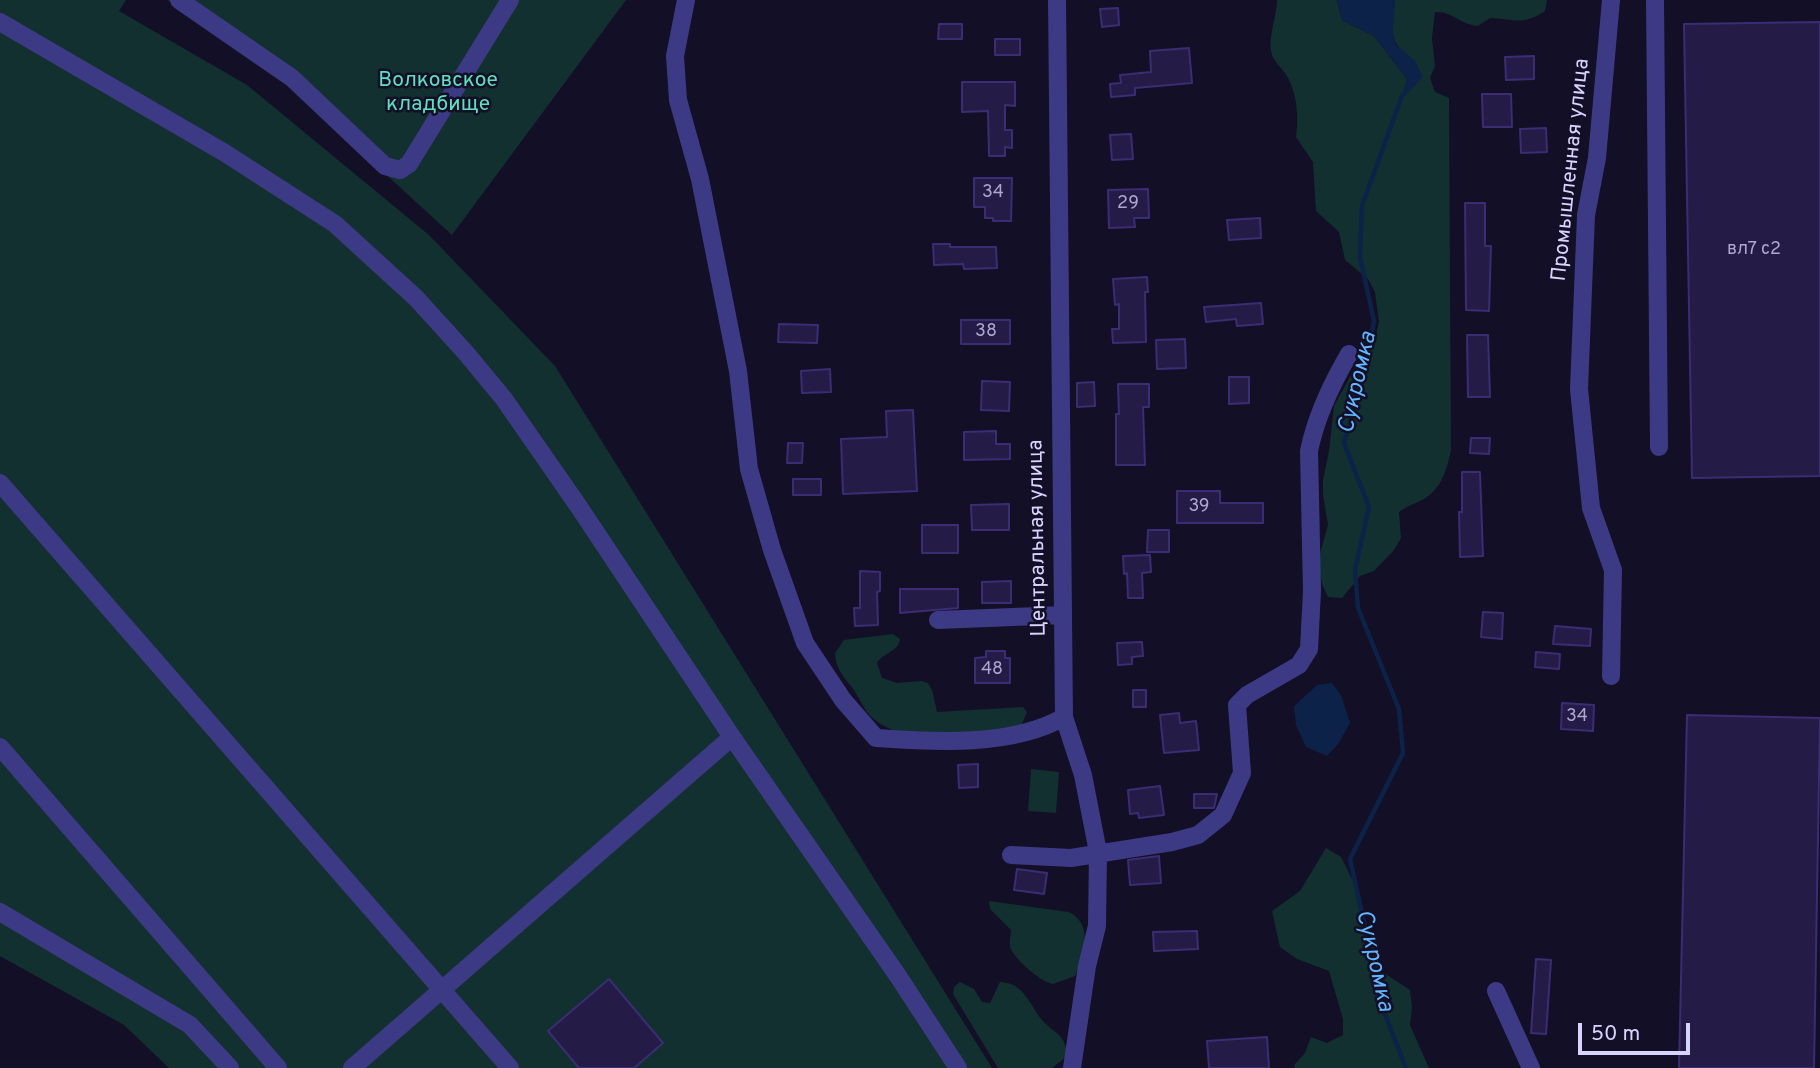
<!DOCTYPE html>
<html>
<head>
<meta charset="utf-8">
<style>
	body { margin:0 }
	#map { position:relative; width:1820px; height:1068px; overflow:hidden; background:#130f26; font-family:Overpass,sans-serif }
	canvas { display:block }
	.scale { position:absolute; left:1578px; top:1023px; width:112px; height:32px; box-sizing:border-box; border:4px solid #d9d4ff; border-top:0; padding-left:9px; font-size:21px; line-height:24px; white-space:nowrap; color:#d9d4ff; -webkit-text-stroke:5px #130f26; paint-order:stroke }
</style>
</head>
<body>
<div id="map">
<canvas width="1820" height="1068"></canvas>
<div class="scale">50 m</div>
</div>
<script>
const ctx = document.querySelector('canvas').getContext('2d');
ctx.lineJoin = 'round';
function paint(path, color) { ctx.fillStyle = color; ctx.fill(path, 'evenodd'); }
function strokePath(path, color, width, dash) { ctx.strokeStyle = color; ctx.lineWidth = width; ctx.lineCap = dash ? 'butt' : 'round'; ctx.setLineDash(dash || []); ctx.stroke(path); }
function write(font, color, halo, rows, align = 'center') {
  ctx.font = font + ' Overpass,sans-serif'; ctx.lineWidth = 5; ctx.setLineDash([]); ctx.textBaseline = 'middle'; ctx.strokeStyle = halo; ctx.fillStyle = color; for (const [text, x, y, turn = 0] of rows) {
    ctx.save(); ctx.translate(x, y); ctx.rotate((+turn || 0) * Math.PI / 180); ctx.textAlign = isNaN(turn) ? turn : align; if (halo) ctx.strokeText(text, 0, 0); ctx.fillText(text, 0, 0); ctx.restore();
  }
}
paint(new Path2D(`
	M0 0H126L119 11 247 85 429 235 555 366 992 1068H169L124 1025 0 956Z
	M167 0H626L452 235 273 71Z
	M1277 0H1337L1342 20 1374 36 1407 79 1403 95 1413 62C1387 40 1392 32 1395 0H1547L1545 11C1523 26 1514 19 1490 18L1478 26C1458 24 1455 12 1435 12L1432 38 1435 66 1430 78 1435 92 1449 98 1451 450C1447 469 1442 488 1424 499 1415 504 1408 505 1399 512L1401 538 1394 550 1374 571 1360 576 1342 598 1328 597 1322 584 1319 568 1320 553 1328 525 1323 495V480L1329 451 1334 406 1362 355V340L1376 335 1379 322 1375 292 1368 279 1345 260 1339 232 1316 211 1313 162 1296 137C1299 119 1297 94 1288 78 1284 70 1275 63 1272 55 1267 39 1277 17 1277 0Z
	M893 634 900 639C898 653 883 652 877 663L882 678 897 683 921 681 928 683 932 690 937 712 1023 707 1027 712 1021 726 1014 731C972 734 912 747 876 721 865 713 861 701 854 690 844 677 836 670 835 653L844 640Z
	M1031 769 1059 772 1056 813 1028 811Z
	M1326 848 1341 857 1357 889 1368 937 1378 953 1381 971 1410 990 1412 1007 1410 1025 1429 1068H1295L1294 1065 1305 1053 1311 1037 1327 1043 1343 1035V1019L1329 971 1297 959 1280 947 1272 911 1300 891Z
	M989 901 1069 912C1094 925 1084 954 1075 976L1053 984C1042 983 1014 959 1010 947 1009 942 1011 935 1011 930L990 909Z
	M960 982 974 989 982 1002 990 1003 1000 982C1025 983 1029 1005 1043 1021 1056 1035 1065 1033 1067 1056L1052 1068H998L953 994 954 987Z`), '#12302f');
paint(new Path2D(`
	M1337 0H1395L1393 30 1396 48 1413 62 1420 77 1402 96 1407 79 1374 36 1342 20Z
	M1332 683 1341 695 1350 723 1339 743 1327 756 1306 747 1296 725 1294 706 1317 685Z`), '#0c2248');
strokePath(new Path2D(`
	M1393 45 1413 62 1420 77 1402 96 1362 206 1360 257 1374 321 1363 376 1344 443 1369 507 1355 570 1358 608 1399 709 1403 753 1350 859 1384 1012 1406 1068`), '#0c2248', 4.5);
const building = new Path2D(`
	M1118 8 1119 25 1102 27 1100 9Z
	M1820 22V476L1692 478 1684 24Z
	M939 24H962V39H938Z
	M995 39H1020V55H995Z
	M1189 48 1192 83 1135 88V95L1111 97 1110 84 1121 83 1120 75 1151 72 1150 51Z
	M1534 56V79L1506 80 1505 57Z
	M962 82H1015V106L1005 105V130H1012V148L1005 147V156H989L988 111 962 112Z
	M1482 94H1511L1512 127H1483Z
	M1546 128 1547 152 1521 153 1520 129Z
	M1131 134 1133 159 1112 160 1110 135Z
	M974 178H1012L1011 221H993V218H985V207H974Z
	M1148 189 1149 218H1134L1135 227 1109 228 1108 190Z
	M1465 203H1485V246H1491L1489 311 1466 310Z
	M1260 218 1261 238 1229 240 1227 220Z
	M933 244H950V247H996L997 268 964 269 963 264 934 265Z
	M1147 277 1148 292H1145L1146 342 1113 343 1112 329H1119V304L1115 305 1113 279Z
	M1261 303 1263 324 1237 326 1236 319 1206 322 1204 307Z
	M961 320H1010V344H961Z
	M779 324 818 325 817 343 778 342Z
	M1467 335H1488L1490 397H1468Z
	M1185 339 1186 368 1157 369 1156 340Z
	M830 369 831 392 802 393 801 371Z
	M1229 377H1249V403L1229 404Z
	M982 381 1010 382 1009 411 981 410Z
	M1094 382 1095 406 1077 407V383Z
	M1118 384H1149V407H1143L1145 465H1116V414H1119Z
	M913 410 917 491 843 494 841 439 887 437 886 411Z
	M996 431V444H1010V459L964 460V432Z
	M1471 438H1490L1489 454 1470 453Z
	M788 443H803L802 463H787Z
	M1462 472H1480L1483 556 1460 557 1459 512H1462Z
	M793 479H821V495H793Z
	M1177 491H1220V503H1263V523H1177Z
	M1009 504V530H972L971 505Z
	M922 525H958V553H922Z
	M1148 530H1169V552H1147Z
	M1150 555 1151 572 1142 573 1143 598H1128L1127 573 1124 574 1123 556Z
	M860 571 880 572V591L877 592 878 625 855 626 854 608H860Z
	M1011 581V603H982V582Z
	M900 589H958V608L900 613Z
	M1483 612 1503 613 1502 639 1481 637Z
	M1555 626 1591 629 1590 646 1553 644Z
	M1142 642 1143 656 1132 657V664L1118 665 1117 643Z
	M986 651H1005V658H1010V683H975V658L986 657Z
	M1536 652 1560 654 1559 669 1535 667Z
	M1133 690H1146V707H1133Z
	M1562 703 1594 705 1593 731 1561 729Z
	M1179 713 1180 723 1196 721 1199 750 1164 753 1160 715Z
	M1687 715 1820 718 1814 1068H1679Z
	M978 764V787L959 788 958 765Z
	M1160 786 1164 815 1139 818 1138 813 1130 814 1128 790Z
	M1194 794H1217L1214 808H1194Z
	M1159 856 1161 883 1130 885 1128 860Z
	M1017 869 1047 873 1044 894 1014 890Z
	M1197 931 1198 949 1154 951 1153 932Z
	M1536 959 1551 960 1546 1034 1531 1033Z
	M609 979 663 1043 634 1068H579L548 1031Z
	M1267 1037 1269 1068H1209L1207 1041Z`);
paint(building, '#241b47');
strokePath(building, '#3b2d73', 2);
strokePath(new Path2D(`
	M179 0 292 78 385 166 400 170 409 164 510 0
	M686 0 675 56 678 100 700 179 738 371 749 469 772 550 805 643 843 700 876 738C935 742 1012 747 1064 717
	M1057 0 1064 717 1083 775 1098 852 1097 926 1087 966 1072 1068
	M1655 0 1659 447
	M0 22 225 153 335 224 416 298 466 353 504 399 579 507 732 737 898 976 958 1068
	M0 483 510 1068
	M938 620 1063 615
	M1611 676 1613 570 1591 508 1579 389 1586 215 1597 158 1611 0
	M0 747 278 1068
	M1011 855 1071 858 1172 842 1198 835 1223 815 1242 773 1237 705 1247 695 1299 665 1309 649 1312 591 1309 451C1316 416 1331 385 1349 354
	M0 912 190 1025 230 1068
	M1496 991 1531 1068
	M352 1068 732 737`), '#3d3a85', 18);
write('18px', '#aca6d1', null, [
	["34",993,193],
	["29",1128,204],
	["вл7 с2",1754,250],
	["38",986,332],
	["39",1199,507],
	["48",992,670],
	["34",1577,717]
]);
write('21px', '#5fe0c0', '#130f26', [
	["Волковское",438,82],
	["кладбище",438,106]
]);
write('21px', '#d9d4ff', '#130f26', [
	["Промышленная улица",1572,170,-84],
	["Центральная улица",1039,538,-91]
]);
write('italic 23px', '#62b6ff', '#130f26', [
	["Сукромка",1359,383,-77],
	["Сукромка",1373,961,77]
]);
</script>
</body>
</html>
